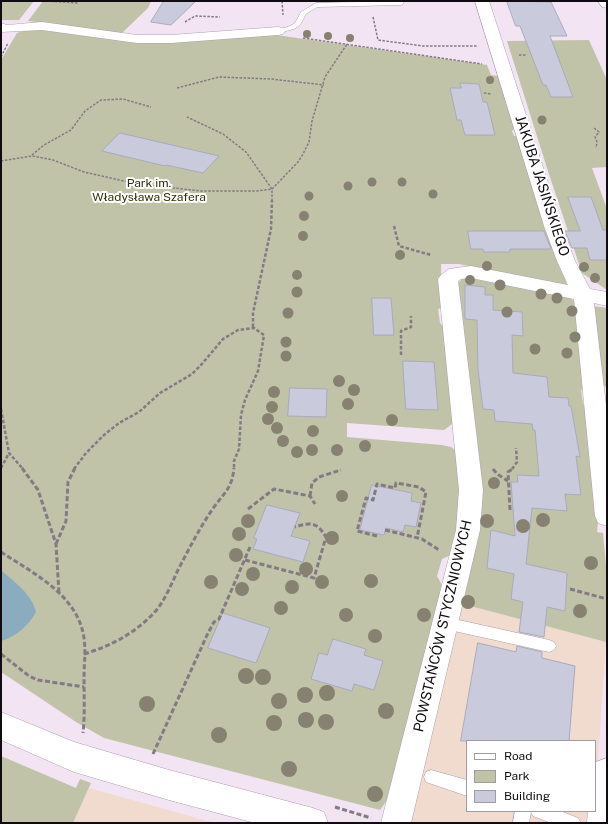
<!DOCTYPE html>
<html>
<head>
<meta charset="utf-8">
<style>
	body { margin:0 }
	#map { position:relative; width:608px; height:824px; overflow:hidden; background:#f2e4f3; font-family:"Public Sans",sans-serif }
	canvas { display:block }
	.frame { position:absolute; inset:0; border:2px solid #100b10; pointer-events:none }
	.legend { position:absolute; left:466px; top:740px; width:130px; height:72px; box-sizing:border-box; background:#fff; border:1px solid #9f9d9f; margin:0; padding:5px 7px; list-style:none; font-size:12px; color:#100b10 }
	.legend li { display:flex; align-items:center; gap:8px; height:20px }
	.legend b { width:20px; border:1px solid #9f9d9f }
</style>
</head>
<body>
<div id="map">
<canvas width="608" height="824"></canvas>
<div class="frame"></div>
<ul class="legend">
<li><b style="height:5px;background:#fff"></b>Road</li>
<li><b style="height:11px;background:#c0c3a8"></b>Park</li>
<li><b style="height:11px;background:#c9cadc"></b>Building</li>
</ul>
</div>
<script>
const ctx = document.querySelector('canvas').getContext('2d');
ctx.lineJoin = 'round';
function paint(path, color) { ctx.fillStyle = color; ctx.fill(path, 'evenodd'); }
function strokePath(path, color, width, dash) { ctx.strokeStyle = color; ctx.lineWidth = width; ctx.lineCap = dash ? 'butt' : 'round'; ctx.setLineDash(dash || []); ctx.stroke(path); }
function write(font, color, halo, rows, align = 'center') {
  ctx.font = font + ' "Public Sans",sans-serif'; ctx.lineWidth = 4; ctx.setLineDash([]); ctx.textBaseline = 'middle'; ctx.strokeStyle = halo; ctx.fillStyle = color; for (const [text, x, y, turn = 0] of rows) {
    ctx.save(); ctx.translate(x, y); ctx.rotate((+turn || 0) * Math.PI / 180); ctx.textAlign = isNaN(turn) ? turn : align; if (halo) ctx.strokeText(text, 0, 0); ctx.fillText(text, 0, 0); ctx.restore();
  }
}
paint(new Path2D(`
	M459 603 606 642 595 803V741H467V811H594L592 823H415L407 820Z
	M89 788 215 823H73Z`), '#f1dace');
paint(new Path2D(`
	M1 1H34L19 20H1Z
	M43 1H151L148 8 122 33 28 21Z
	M37 27 136 43 269 34 487 65 491 75 498 76 514 129 512 131 514 136H516L519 144H524L567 285 522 278 459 264H441V308L438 309 440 323 445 328 456 421 444 430 347 423V437L442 445 451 447 459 453 462 486 458 527 453 554 442 559 437 576 443 587 390 796 380 810 104 738 76 722 1 672V60L17 33Z
	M589 40 607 80V167L592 168 607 209V290L582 273 547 168 507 41Z
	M471 277 567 296 580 305 588 387 581 390 583 404 589 407 600 503 597 532 603 533 607 577 606 642 459 603 465 576 458 287C459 279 463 278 471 277Z
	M593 306 607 308V389V387L601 386Z
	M1 756 76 788 80 779 91 783 73 823H1Z`), '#c0c3a8');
paint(new Path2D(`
	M1 570C14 582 32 594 36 612 29 625 16 637 1 641Z`), '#8bacbe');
const building = new Path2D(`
	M164 1H196L171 25 151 22Z
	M507 1 551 2 567 36H550L573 97H551L546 85H543L520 26H516Z
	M460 83 479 84 483 102H487L495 135H465L461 120H457L450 88H461Z
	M120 133 159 142 219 156 203 173 166 165 165 166 102 151Z
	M568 197H591L603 230H607V260H590L587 248H572L565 231H580Z
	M468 231H544L551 249H510V252H484L483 249H471Z
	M466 285 485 287V295H493V310L522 312 523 336 512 335 513 373 547 377 549 397 568 398 569 406H571L580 457 576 456 581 495 565 494 567 511 532 508 526 564 567 573 565 611 547 607 544 637 519 632 523 602 511 599 514 574 487 568 491 530 515 536 511 482H518L517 475 539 476 535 430H533L532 424 495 421 494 410 483 409 478 370 477 320 465 319V286Z
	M372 298H391L394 335H374Z
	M403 361 434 362 438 410 406 409Z
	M290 388 327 389 326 417 288 416Z
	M372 485 412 493 411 501 421 503 416 527 405 525 403 532 386 528 384 535 360 530Z
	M267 505 300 513 291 536 310 541 303 562 253 549 257 539 254 538Z
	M223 613 270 628 256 663 208 648Z
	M333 639 366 649 364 655 383 661 374 690 354 684 352 691 311 679 319 653 327 655Z
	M478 643 516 652 517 646 542 652V658L575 666 569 741H461Z`);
paint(building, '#c9cadc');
strokePath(building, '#a9aabc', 1);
const lane = new Path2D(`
	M404 1 403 4 401 5 317 7 306 14 300 25 294 29 278 33 275 31 290 26 295 23 301 12 316 3Z
	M445 617 549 640 554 642 556 646 554 650 549 652 445 629 440 627 438 623 440 619Z
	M431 770 467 780V796L426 782 424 777 426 772Z
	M515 811H560L578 818 581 823H551L533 816 531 812 529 823H513Z`);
const street = new Path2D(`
	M475 1H489L562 226 575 261 590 289 607 292V306L594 303 607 414V526L598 523 595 516 574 299 471 278 461 279 458 281 483 490 480 530 411 823H381L456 530 459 490 438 279 441 275 449 269 471 266 568 285 557 261 544 226Z
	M598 1H607V8L602 7Z
	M42 22 137 35H171L278 27 283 28 285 31 283 34 278 35 171 43H137L42 30 1 32V23L7 25Z
	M607 758V823H587L588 811H595V766L596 762Z`);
const secondary = new Path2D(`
	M1 712 74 742 169 770 313 808 324 812 328 823H255L169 800 74 772 1 740Z`);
strokePath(lane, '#ada0ae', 1);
strokePath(street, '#ada0ae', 1);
strokePath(secondary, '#ada0ae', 1);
strokePath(new Path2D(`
	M47 1 78 3
	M282 1 283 15
	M373 17 378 40 423 46H477
	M185 22 195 16 220 17
	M303 38 482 64
	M519 55H527
	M1 57 8 43
	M177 88 219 77 271 79 324 85
	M484 93 491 94
	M594 128 599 132 595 137 597 142 596 148
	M32 155 44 145 71 130 85 111 101 100 123 99 151 107
	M1 161 32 156 53 160 84 172 137 184 201 191H256L272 189 246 152 223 134 187 117
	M272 201V189L298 162 303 154 309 142 312 121 325 77 347 44`), '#837a84', 1.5, [2.5, 1.5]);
strokePath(new Path2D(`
	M394 226 399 246 431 255
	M253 327V313L271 229 272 200
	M401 355V331L411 327V316
	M1 409 9 453 23 469
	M1 468 9 453
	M74 469 86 453 104 435 119 423 139 412 160 393 192 374 201 365 223 339 238 330 254 328 264 335 258 371 245 400 241 415 239 449 234 461V469
	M512 469 517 462 516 448`), '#837a84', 2.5, [3.5, 2]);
strokePath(new Path2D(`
	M22 468 38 490 56 544 59 593
	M493 469 497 474 508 481
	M310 496 312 483 319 477 341 470
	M248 509 274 489 310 496 315 504
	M510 510 508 472 514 468
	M385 530 422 539 439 550
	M377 536 357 531 366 498 373 500 377 484 395 488 396 483 419 487 426 492 417 538
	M56 544 66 521 68 482 75 468
	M1 552C33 573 78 595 84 638 86 651 84 664 84 678 84 696 85 714 83 733
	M245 560 314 578 326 537C317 522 311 522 295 527
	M570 589 607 599
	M1 654 29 676 38 680 84 687
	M84 654C110 646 132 635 152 615 165 602 171 584 179 568 190 547 200 527 214 507 225 492 232 488 234 468
	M153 754 208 633 214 622 219 619 250 547
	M335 807 371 818`), '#837a84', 3, [5, 2.5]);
paint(lane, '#fff');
paint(street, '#fff');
paint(secondary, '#fff');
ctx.fillStyle = '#868170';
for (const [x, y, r] of [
	[307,34,4],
	[328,36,4],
	[350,38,4],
	[490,80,4],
	[542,120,4.5],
	[372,182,4.5],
	[402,182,4.5],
	[348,186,4.5],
	[433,194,4.5],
	[309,196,4.5],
	[304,216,5],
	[303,236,5],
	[400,255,5],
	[487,266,5],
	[584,267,5],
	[297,275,5],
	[595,278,5],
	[470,280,5],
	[500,285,5.5],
	[297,292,5.5],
	[541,294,5.5],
	[557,298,5.5],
	[572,311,5.5],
	[507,312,5.5],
	[288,313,5.5],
	[575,337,5.5],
	[286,342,5.5],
	[535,349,5.5],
	[567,353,5.5],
	[286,356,5.5],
	[339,381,6],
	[354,390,6],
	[274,392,6],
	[348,404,6],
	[272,407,6],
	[268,419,6],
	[392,420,6],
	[277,428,6],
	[313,431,6],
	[283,441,6],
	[365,446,6],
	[312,450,6],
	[337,450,6],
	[297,452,6],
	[494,483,6],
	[342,496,6],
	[543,520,7],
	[248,521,7],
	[487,521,7],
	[523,526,7],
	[239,534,7],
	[332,538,7],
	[236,555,7],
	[591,563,7],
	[306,569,7],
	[253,574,7],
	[371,581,7],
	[211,582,7],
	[322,582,7],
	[292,587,7],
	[242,589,7],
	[468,602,7],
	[281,608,7],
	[580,611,7],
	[346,615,7],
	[424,615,7],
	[375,636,7],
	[246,676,8],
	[263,677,8],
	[327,693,8],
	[305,695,8],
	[279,701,8],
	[147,704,8],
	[386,711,8],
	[306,720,8],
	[326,722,8],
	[274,723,8],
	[219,735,8],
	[289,769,8],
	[375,794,8]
]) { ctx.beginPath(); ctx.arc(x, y, r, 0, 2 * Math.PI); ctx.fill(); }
write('12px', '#2e3005', '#fff', [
	["Park im.",149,183],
	["Władysława Szafera",149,197]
]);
write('14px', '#100b10', '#fff', [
	["JAKUBA JASIŃSKIEGO",542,186,72],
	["POWSTAŃCÓW STYCZNIOWYCH",443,626,-77]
]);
</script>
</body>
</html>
